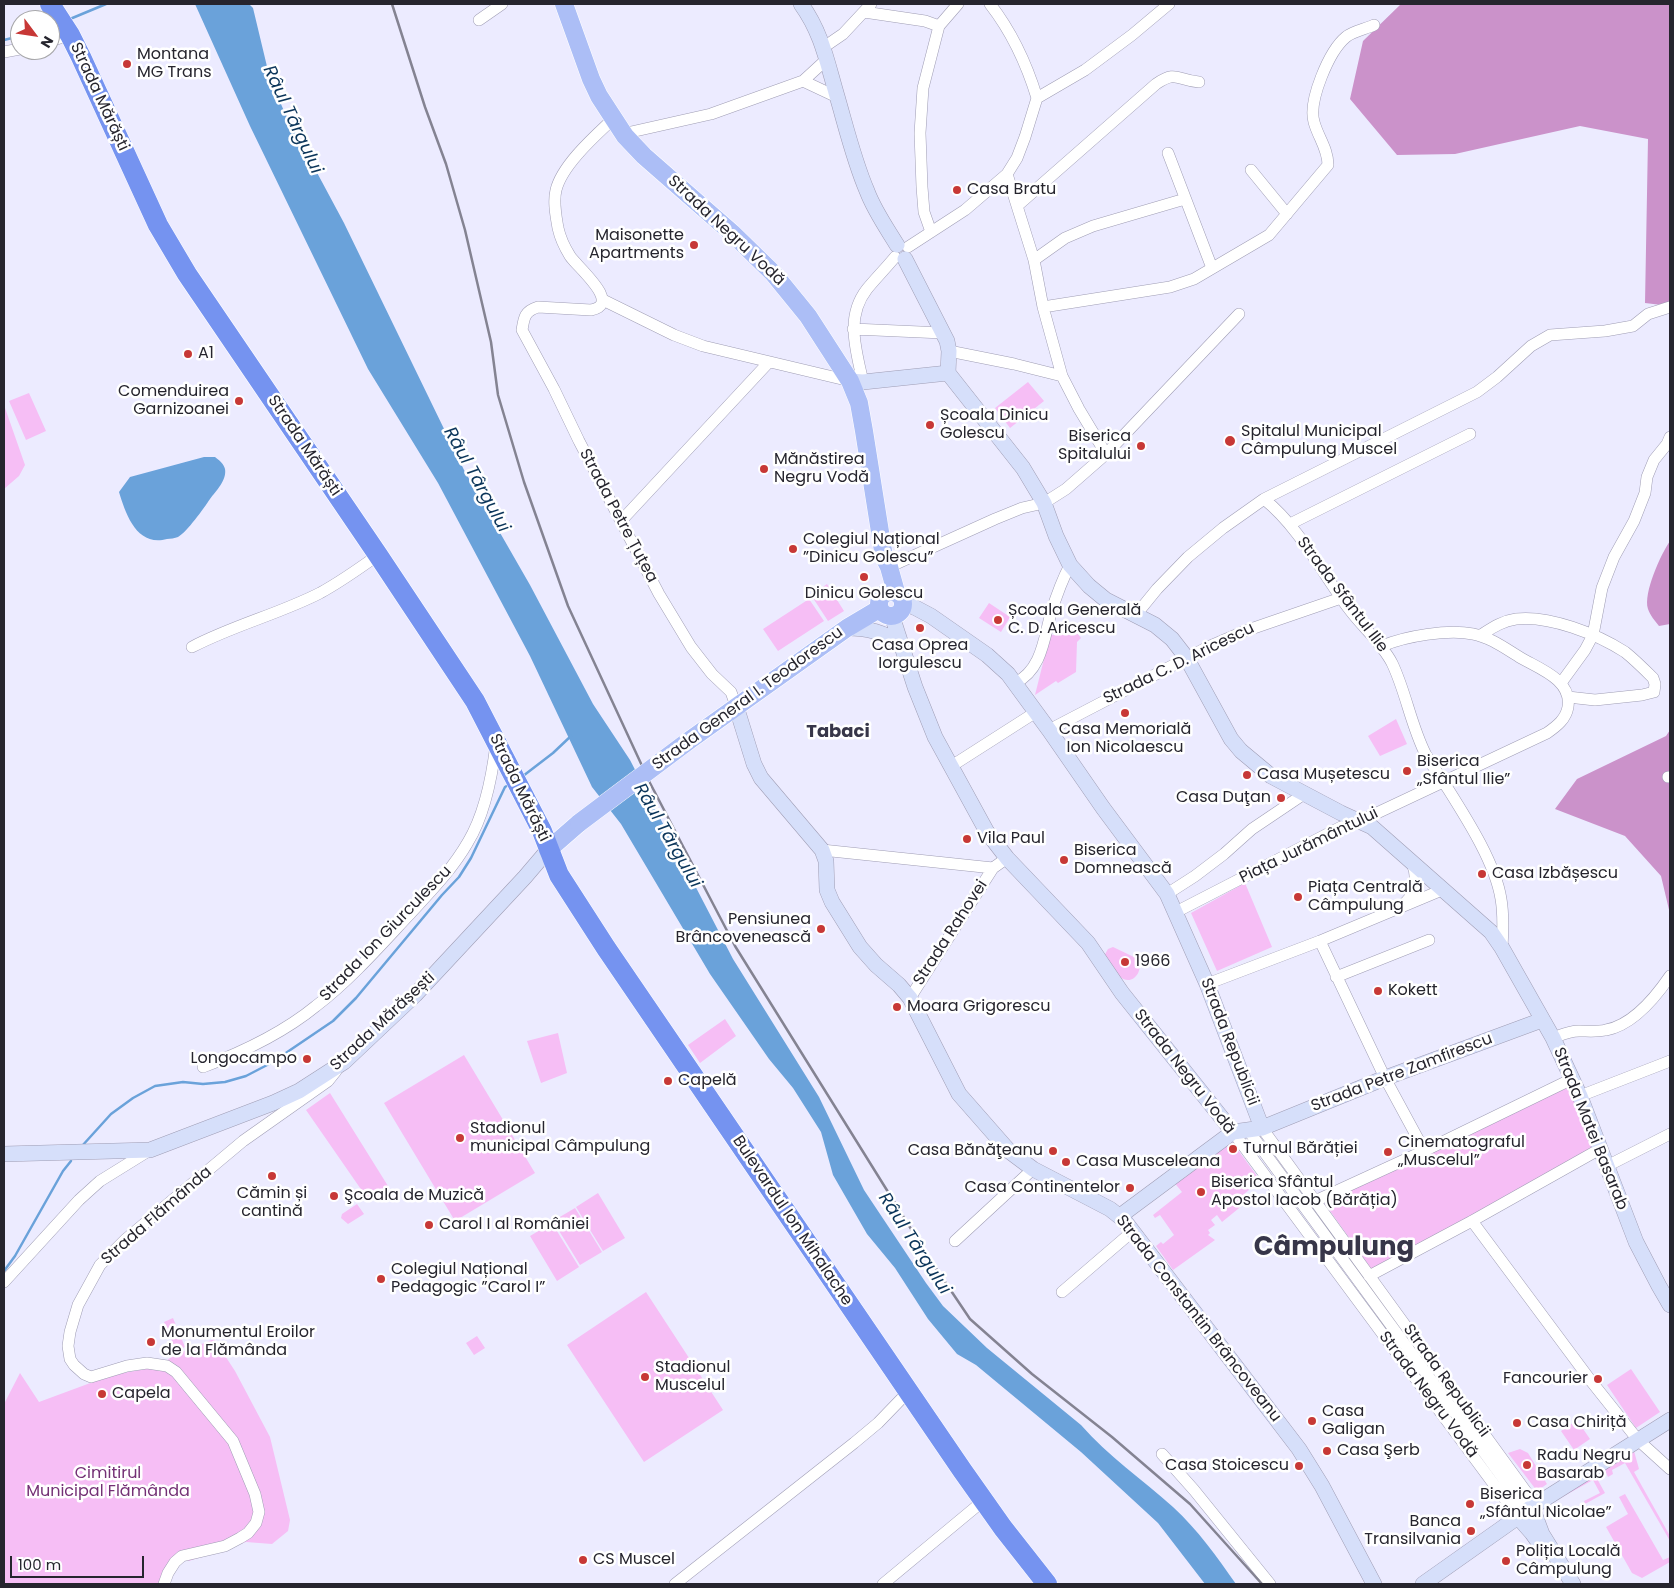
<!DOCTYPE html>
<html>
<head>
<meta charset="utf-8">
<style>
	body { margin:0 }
	#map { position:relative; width:1674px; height:1588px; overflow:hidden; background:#ecebff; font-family:Poppins,sans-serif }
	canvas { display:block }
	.frame { position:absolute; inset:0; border:5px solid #26252e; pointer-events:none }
	.north { position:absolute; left:10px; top:10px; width:50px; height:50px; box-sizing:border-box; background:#fff; border:1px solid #a8a8ab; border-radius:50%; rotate:121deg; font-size:14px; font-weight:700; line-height:20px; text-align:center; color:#26252e }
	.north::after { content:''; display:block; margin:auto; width:18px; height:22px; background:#c73836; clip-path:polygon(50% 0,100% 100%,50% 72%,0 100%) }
	.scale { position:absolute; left:10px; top:1556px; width:134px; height:22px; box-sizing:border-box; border:2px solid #26252e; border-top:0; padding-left:6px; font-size:15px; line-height:18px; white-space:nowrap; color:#26252e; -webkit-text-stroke:4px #fff; paint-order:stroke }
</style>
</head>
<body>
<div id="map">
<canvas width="1674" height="1588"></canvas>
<div class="frame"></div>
<div class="north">N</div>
<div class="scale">100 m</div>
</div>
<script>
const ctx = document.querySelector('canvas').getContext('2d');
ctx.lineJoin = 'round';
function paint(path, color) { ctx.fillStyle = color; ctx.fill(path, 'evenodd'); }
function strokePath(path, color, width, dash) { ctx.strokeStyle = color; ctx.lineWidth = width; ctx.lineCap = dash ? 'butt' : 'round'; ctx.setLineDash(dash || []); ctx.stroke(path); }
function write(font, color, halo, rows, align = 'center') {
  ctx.font = font + ' Poppins,sans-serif'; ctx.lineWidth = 5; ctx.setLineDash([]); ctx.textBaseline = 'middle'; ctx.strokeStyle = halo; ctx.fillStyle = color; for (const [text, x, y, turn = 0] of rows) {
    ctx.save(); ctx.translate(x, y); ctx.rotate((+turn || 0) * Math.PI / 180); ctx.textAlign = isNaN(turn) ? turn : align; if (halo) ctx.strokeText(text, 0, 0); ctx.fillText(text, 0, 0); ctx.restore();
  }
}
paint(new Path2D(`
	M1028 382 1044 401 1010 428 995 408Z
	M29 393 46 431 26 440 9 401Z
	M4 405 25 465 19 476 4 489Z
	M827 584 844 611 828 621 811 595Z
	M809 599 824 621 778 651 763 629Z
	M989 603 1010 617 1001 632 979 618Z
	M1078 634 1081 638 1077 642 1076 672 1058 683 1056 681 1035 695 1050 635Z
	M1396 719 1407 744 1380 756 1368 736Z
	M1245 883 1272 947 1217 971 1191 913Z
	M1113 947 1136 958 1140 967C1139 971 1138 975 1134 978 1121 987 1110 964 1104 956L1108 949Z
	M725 1019 736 1036 700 1063 688 1045Z
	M558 1033 567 1073 541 1083 527 1041Z
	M464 1055 535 1173 455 1221 384 1103Z
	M1569 1083 1596 1148 1372 1270 1323 1201Z
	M330 1093 388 1186 367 1198 306 1110Z
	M1224 1143 1233 1154 1238 1150 1257 1176 1245 1185 1249 1190 1244 1194 1249 1200 1222 1222 1217 1215 1211 1220 1215 1225 1208 1230 1210 1233 1208 1235 1215 1240 1173 1270 1156 1246 1161 1242 1163 1244 1174 1235 1160 1215 1155 1218 1153 1215 1182 1192 1173 1181Z
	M598 1193 625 1238 603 1251 576 1207Z
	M357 1204 364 1214 348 1224 341 1218 342 1214Z
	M575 1208 602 1252 580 1265 553 1221Z
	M552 1223 579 1267 557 1281 530 1236Z
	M646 1292 723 1410 644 1462 567 1345Z
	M173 1318 185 1347 176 1351 164 1322Z
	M477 1336 485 1348 474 1355 466 1343Z
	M214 1339 235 1371 270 1437 290 1520 288 1531 272 1544 246 1542 189 1561 181 1554 162 1584H4V1404L20 1373 39 1402 112 1375 151 1368 162 1364 174 1355Z
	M1631 1369 1660 1412 1636 1428 1607 1385Z
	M1577 1420 1590 1439 1574 1450 1561 1431Z
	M1520 1449 1528 1453 1547 1484 1537 1491 1508 1453Z
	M1634 1451 1639 1469 1634 1472 1670 1536V1541L1625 1463 1612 1470 1613 1474 1608 1477 1604 1468Z
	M1595 1475 1605 1493 1585 1504 1584 1501 1600 1493 1593 1480 1555 1501Z
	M1625 1494 1663 1560 1670 1557V1562L1642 1578 1632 1573 1606 1527 1628 1514 1619 1497Z`), '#f6bef5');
paint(new Path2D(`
	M1401 4H1670V306L1645 303 1648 139 1580 126 1455 154 1397 155 1350 99 1363 41Z
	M1670 541V624L1659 626C1655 621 1650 615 1648 609 1643 593 1661 554 1670 541Z
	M1670 730V914L1661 876 1625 836 1555 809 1577 779 1666 736Z`), '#cb92ca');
paint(new Path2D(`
	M195 4H249L253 8 270 79 284 111 344 223 464 470 530 585 593 704 630 760 733 959 819 1097 864 1190 926 1283 943 1306 987 1348 1081 1425C1108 1456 1142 1479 1173 1507 1198 1530 1217 1557 1236 1584H1205L1158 1523 1081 1452 976 1365 957 1354 928 1319 895 1268 867 1234 833 1175 821 1132 793 1088 769 1059 710 974 621 824 592 787 530 656 438 483 368 369 250 126Z
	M204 457H215C219 460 224 464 225 469 227 480 216 491 210 499 204 508 187 532 178 537 175 538 170 539 167 539 137 547 126 515 119 492L130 477Z`), '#6aa2da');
strokePath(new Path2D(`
	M70 19 106 4
	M4 40 20 36
	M523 776 553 753 571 736
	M82 1146 111 1114 133 1098 155 1086 183 1082 203 1084 225 1082 246 1076 271 1063 333 1021 356 998 442 895 459 877 471 858 505 787 510 784
	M4 1271 15 1256 63 1171 71 1161`), '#6aa2da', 2.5);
const street = new Path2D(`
	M990 4C1011 31 1027 65 1037 98
	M864 12 925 21 939 26
	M479 20 502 4
	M50 41 70 35
	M824 47 843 34 871 4
	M4 52 20 49
	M803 81 827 59
	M613 119C595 136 562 165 556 190 553 202 556 216 558 228 560 237 565 248 570 256 577 267 623 304 591 310L538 307C525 311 524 317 522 330L554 389 579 441 659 594 691 647 712 674 731 692 736 706
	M625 136 631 132 711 114 803 81 837 97
	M1168 153 1212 268
	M1251 170 1287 214
	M1007 174 1034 260 1043 307 1062 376 1079 409 1106 454
	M1017 206 1156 84C1177 70 1176 80 1199 82
	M931 232 924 212 922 187 920 133 923 88 939 26 958 4
	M908 247 965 210 1007 174 1017 158 1025 137 1037 98 1085 70 1132 35 1169 4
	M1034 260 1065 238 1093 226 1185 199
	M603 300 674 335 703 346 850 381
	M1043 307 1170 287 1194 279 1269 235 1328 165C1328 149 1318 137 1314 122 1308 101 1329 51 1346 37 1353 31 1366 29 1374 25
	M853 329 943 333
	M949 351 1014 364 1062 376
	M863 382C856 350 845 317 867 289 876 278 886 268 895 257
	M1264 499C1300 528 1322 573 1349 609 1363 628 1381 642 1392 663 1406 692 1411 726 1426 755 1431 764 1437 772 1443 781 1463 813 1495 861 1501 899 1504 916 1503 932 1502 948
	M621 521 769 362
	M1290 524 1470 434
	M889 567 995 519 1022 508 1044 503 1066 489 1106 454 1239 314
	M1135 616 1157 589 1188 557 1223 528 1264 499 1477 392 1497 377 1531 346 1550 335 1605 331 1633 326 1648 314 1670 307
	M1481 635C1492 628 1502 621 1516 619 1549 615 1597 634 1625 652 1635 660 1644 669 1653 678L1655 684 1654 692 1642 695 1595 700 1568 697
	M192 647C234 625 279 614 320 593 340 582 360 568 378 555
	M1015 683C1042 670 1044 638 1051 613 1056 597 1062 580 1070 565
	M1561 683 1585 650 1593 635 1602 588 1614 557 1634 521 1645 493 1647 477 1654 460 1667 444 1670 437
	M1049 730 1210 646 1245 631 1341 598
	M950 767 1036 712
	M1668 777H1670
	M822 850 993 868 1007 858
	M1167 894 1195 876 1224 854 1252 829 1304 794
	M1404 904C1416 893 1418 878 1412 863
	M1176 912 1341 827 1360 821 1547 733C1557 726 1566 719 1568 707 1572 680 1540 669 1521 658 1506 649 1490 637 1473 634 1448 629 1406 636 1382 646
	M1320 941 1385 1078 1424 1150
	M1336 977 1429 940
	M1207 984 1320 941 1442 890
	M910 998 993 868
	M1553 1038C1561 1035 1569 1031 1579 1031 1588 1031 1597 1032 1606 1030 1633 1025 1655 998 1670 976
	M203 1067C243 1052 283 1033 316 1006 349 981 380 946 408 916 430 892 452 870 468 842 485 814 492 777 496 744
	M1580 1096 1670 1061
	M1262 1128 1527 1493 1532 1507
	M1248 1130 1527 1511
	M1233 1132 1518 1517
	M1607 1166 1670 1134
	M1315 1201 1426 1150 1572 1079
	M1472 1221 1591 1381 1638 1440 1670 1469
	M955 1241 1033 1169
	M1369 1276 1472 1221 1600 1149
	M4 1282 79 1200 100 1181 150 1150
	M1062 1292 1133 1231
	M1162 1454 1194 1490 1270 1584
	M164 1584 168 1573 175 1562 182 1556 225 1546 240 1538 248 1533 256 1523 259 1512 255 1494 233 1441 176 1372 167 1366 147 1363 127 1366 91 1377 84 1374 74 1365 70 1359 68 1346 70 1332 78 1305 100 1265 126 1239 243 1141 328 1081 336 1071
	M675 1584 854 1443 878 1423 908 1392
	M883 1584 983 1501`);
const secondary = new Path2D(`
	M801 4C822 33 827 62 837 96 846 127 854 161 867 191 874 210 886 227 897 245
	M905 259 947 341 949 351 948 373
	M948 373 1023 468 1044 503 1056 536 1070 565 1089 586 1106 600 1155 625 1172 639 1186 657 1231 739 1241 751 1271 776 1341 813 1372 827 1491 932 1502 948 1553 1038 1580 1096 1636 1242 1659 1286 1670 1305
	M850 381 863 382 948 373
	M903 604 914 607 931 616 987 655 1008 674 1049 730 1103 808 1167 894 1207 984 1262 1128
	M892 616 915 687 935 737 987 832 1007 858 1088 943 1122 993 1233 1132
	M847 628C868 628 883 632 901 644
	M736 706 754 764 761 778 822 850 826 861 827 890 832 902 860 947 876 965 899 985 910 998 959 1094 1009 1151 1033 1169 1110 1209 1124 1220 1299 1449 1322 1486 1374 1584
	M4 1154 150 1150 273 1103 299 1091 344 1062 415 995 525 877 548 850
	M1120 1216 1233 1132 1262 1128 1385 1078 1542 1020
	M1532 1507 1542 1534 1573 1584
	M1518 1517 1532 1533 1542 1547
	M1423 1584 1532 1507 1670 1420`);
const primary = new Path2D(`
	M564 4 591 79 599 96 625 136 644 156 732 233 773 273 808 316 850 381 859 403 864 431 884 557 889 567 896 592
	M879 604a12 12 0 1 1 24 0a12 12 0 1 1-24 0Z
	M687 742 847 628 879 609
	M548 850 579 823`);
const highway = new Path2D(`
	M50 4 70 35 81 57 158 225 187 274 378 555 475 701 542 831 559 875 606 948 962 1470 1003 1528 1047 1584`);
strokePath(street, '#9f9db4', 12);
strokePath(secondary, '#9f9db4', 16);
strokePath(primary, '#fff', 19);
strokePath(highway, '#fff', 21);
strokePath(street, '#fff', 11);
strokePath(secondary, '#d6dffa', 15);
strokePath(primary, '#acbef6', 18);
strokePath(highway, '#7593f0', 20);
strokePath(new Path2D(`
	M392 4 425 107 446 164 465 230 491 342 498 395 524 482 568 606 650 783 735 946 931 1261 970 1319 1032 1374 1112 1437 1190 1504 1262 1584`), '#848392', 2.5);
const primaryBridge = new Path2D(`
	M579 823 687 742`);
strokePath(primaryBridge, '#fff', 19, []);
strokePath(primaryBridge, '#acbef6', 18);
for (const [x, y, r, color] of [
	[127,64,5,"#c73836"],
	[957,190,5,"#c73836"],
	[694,245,5,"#c73836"],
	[188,354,5,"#c73836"],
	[239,401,5,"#c73836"],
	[930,425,5,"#c73836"],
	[1230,441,6,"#c73836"],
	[1141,446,5,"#c73836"],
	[764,469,5,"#c73836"],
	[793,549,5,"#c73836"],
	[864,577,5,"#c73836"],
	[998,620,5,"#c73836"],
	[920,628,5,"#c73836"],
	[1125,713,5,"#c73836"],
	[1407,771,5,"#c73836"],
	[1247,775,5,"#c73836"],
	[1281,798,5,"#c73836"],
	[967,839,5,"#c73836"],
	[1064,860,5,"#c73836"],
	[1482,874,5,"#c73836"],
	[1298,897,5,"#c73836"],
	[821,929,5,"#c73836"],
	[1125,962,5,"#c73836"],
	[1378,991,5,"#c73836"],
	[897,1007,5,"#c73836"],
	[307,1059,5,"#c73836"],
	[668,1081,5,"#c73836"],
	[460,1138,5,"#c73836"],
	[1233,1149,5,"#c73836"],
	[1053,1151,5,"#c73836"],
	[1388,1152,5,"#c73836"],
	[1066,1162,5,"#c73836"],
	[272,1176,5,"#c73836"],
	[1130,1188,5,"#c73836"],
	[1201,1192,5,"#c73836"],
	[334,1196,5,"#c73836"],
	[429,1225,5,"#c73836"],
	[381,1279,5,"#c73836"],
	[151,1342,5,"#c73836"],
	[645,1377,5,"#c73836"],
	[1598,1379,5,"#c73836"],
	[102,1394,5,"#c73836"],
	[1312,1421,5,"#c73836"],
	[1517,1423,5,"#c73836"],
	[1327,1451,5,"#c73836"],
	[1527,1465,5,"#c73836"],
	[1299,1466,5,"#c73836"],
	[1470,1504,5,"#c73836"],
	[1471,1531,5,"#c73836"],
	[583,1560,5,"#c73836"],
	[1506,1561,5,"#c73836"]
]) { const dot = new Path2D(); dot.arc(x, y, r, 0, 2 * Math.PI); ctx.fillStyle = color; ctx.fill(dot); strokePath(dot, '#fff', 2); }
write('16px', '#26252e', '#fff', [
	["Montana",137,55],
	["MG Trans",137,73],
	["Casa Bratu",967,190],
	["Maisonette",684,236,"right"],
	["Apartments",684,254,"right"],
	["A1",198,354],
	["Comenduirea",229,392,"right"],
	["Garnizoanei",229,410,"right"],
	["Școala Dinicu",940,416],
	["Golescu",940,434],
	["Spitalul Municipal",1241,432],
	["Câmpulung Muscel",1241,450],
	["Biserica",1131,437,"right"],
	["Spitalului",1131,455,"right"],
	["Mănăstirea",774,460],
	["Negru Vodă",774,478],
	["Colegiul Național",803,540],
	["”Dinicu Golescu”",803,558],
	["Dinicu Golescu",864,594,"center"],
	["Școala Generală",1008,611],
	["C. D. Aricescu",1008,629],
	["Casa Oprea",920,646,"center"],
	["Iorgulescu",920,664,"center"],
	["Casa Memorială",1125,730,"center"],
	["Ion Nicolaescu",1125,748,"center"],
	["Biserica",1417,762],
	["„Sfântul Ilie”",1417,780],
	["Casa Mușetescu",1257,775],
	["Casa Duţan",1271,798,"right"],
	["Vila Paul",977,839],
	["Biserica",1074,851],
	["Domnească",1074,869],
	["Casa Izbășescu",1492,874],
	["Piața Centrală",1308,888],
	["Câmpulung",1308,906],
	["Pensiunea",811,920,"right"],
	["Brâncovenească",811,938,"right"],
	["1966",1135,962],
	["Kokett",1388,991],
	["Moara Grigorescu",907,1007],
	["Longocampo",297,1059,"right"],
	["Capelă",678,1081],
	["Stadionul",470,1129],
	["municipal Câmpulung",470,1147],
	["Cinematograful",1398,1143],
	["„Muscelul”",1398,1161],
	["Turnul Bărăției",1243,1149],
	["Casa Bănăţeanu",1043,1151,"right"],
	["Casa Musceleana",1076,1162],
	["Biserica Sfântul",1211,1183],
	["Apostol Iacob (Bărăția)",1211,1201],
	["Casa Continentelor",1120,1188,"right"],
	["Cămin și",272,1194,"center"],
	["cantină",272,1212,"center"],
	["Şcoala de Muzică",344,1196],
	["Carol I al României",439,1225],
	["Colegiul Național",391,1270],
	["Pedagogic ”Carol I”",391,1288],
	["Monumentul Eroilor",161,1333],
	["de la Flămânda",161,1351],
	["Stadionul",655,1368],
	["Muscelul",655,1386],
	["Fancourier",1588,1379,"right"],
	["Capela",112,1394],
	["Casa",1322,1412],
	["Galigan",1322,1430],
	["Casa Chiriță",1527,1423],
	["Casa Şerb",1337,1451],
	["Radu Negru",1537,1456],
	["Basarab",1537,1474],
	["Casa Stoicescu",1289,1466,"right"],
	["Biserica",1480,1495],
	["„Sfântul Nicolae”",1480,1513],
	["Banca",1461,1522,"right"],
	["Transilvania",1461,1540,"right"],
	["Poliția Locală",1516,1552],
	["Câmpulung",1516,1570],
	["CS Muscel",593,1560]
], 'left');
write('16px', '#26252e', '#fff', [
	["Strada Mărăști",99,97,65],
	["Strada Negru Vodă",726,231,43],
	["Strada Mărăști",304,446,56],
	["Strada Petre Țuțea",618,516,62],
	["Strada Sfântul Ilie",1342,595,53],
	["Strada C. D. Aricescu",1179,664,-26],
	["Strada General I. Teodorescu",748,699,-36],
	["Strada Mărăști",519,788,64],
	["Piața Jurământului",1309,846,-26],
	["Strada Rahovei",951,933,-57],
	["Strada Ion Giurculescu",386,934,-46],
	["Strada Mărășești",383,1022,-43],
	["Strada Republicii",1229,1042,69],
	["Strada Negru Vodă",1184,1072,52],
	["Strada Petre Zamfirescu",1402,1073,-21],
	["Strada Matei Basarab",1590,1129,68],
	["Strada Flămânda",157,1216,-41],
	["Bulevardul Ion Mihalache",792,1221,56],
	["Strada Constantin Brâncoveanu",1198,1319,52],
	["Strada Republicii",1446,1381,54],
	["Strada Negru Vodă",1428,1395,53]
]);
write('16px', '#743075', '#fff', [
	["Cimitirul",108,1474],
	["Municipal Flămânda",108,1492]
]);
write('italic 18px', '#0b355a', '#fff', [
	["Râul Târgului",292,120,65],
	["Râul Târgului",476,480,61],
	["Râul Târgului",667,836,60],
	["Râul Târgului",914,1244,57]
]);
write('bold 18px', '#373649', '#fff', [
	["Tabaci",838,732]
]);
write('bold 26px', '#373649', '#fff', [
	["Câmpulung",1334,1248]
]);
</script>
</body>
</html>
